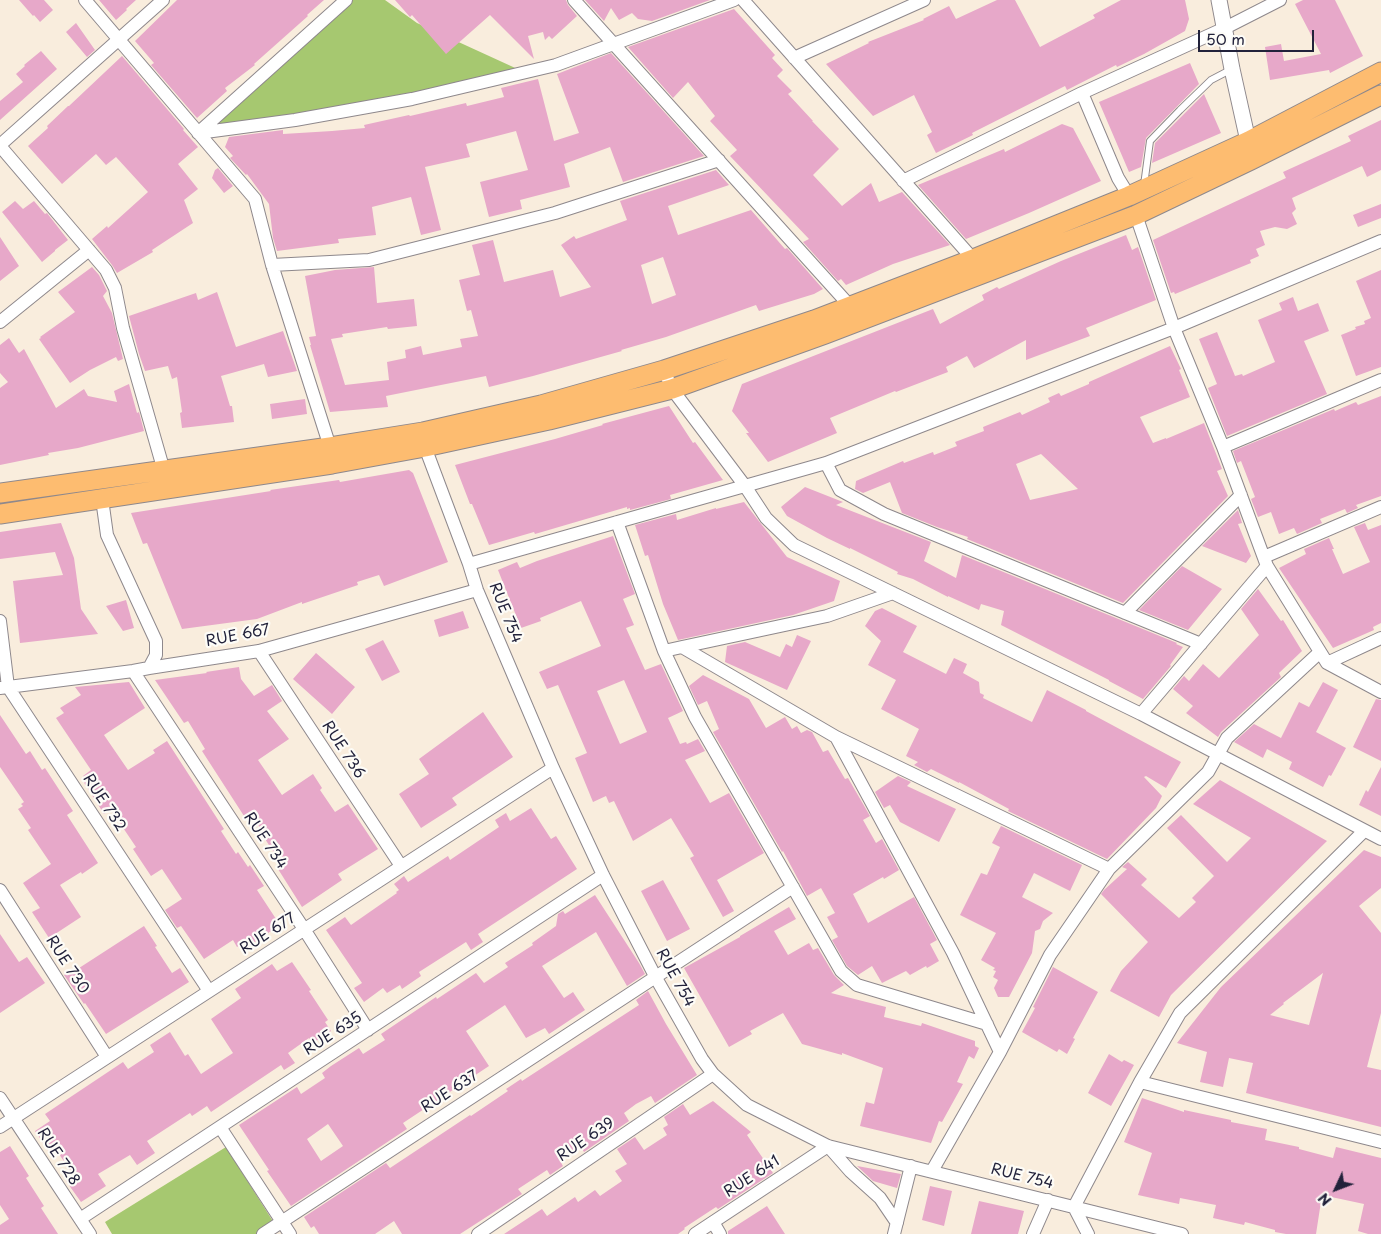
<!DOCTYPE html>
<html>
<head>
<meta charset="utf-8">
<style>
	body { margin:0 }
	#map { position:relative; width:1381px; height:1234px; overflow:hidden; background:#f9eddd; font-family:"Playpen Sans",sans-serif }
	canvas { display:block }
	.north { position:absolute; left:1311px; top:1164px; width:50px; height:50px; -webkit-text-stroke:4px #fdfcf7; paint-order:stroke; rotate:227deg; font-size:14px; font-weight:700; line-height:20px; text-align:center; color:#22223b }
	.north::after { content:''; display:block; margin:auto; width:18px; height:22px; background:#22223b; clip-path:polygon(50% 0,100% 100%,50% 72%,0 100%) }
	.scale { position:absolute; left:1198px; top:30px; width:116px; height:22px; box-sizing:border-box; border:2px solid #22223b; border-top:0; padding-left:6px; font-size:15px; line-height:18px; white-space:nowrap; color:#22223b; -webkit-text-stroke:4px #fdfcf7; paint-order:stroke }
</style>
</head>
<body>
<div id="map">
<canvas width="1381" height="1234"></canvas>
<div class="north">N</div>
<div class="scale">50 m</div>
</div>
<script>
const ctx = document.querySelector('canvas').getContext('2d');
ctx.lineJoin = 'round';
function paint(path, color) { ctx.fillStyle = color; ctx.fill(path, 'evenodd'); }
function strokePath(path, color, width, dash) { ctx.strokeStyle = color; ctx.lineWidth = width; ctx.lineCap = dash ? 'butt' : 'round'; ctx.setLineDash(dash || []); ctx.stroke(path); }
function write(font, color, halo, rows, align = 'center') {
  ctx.font = font + ' "Playpen Sans",sans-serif'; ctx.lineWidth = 4.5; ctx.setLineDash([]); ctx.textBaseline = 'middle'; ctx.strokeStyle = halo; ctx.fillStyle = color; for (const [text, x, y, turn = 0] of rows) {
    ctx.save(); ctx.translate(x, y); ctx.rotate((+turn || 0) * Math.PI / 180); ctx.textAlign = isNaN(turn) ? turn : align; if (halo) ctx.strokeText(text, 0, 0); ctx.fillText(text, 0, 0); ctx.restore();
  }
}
paint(new Path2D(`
	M346 0H385L417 23 524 72 198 133Z
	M226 1147 274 1223 257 1234H112L105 1222Z`), '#a6c870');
paint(new Path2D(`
	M19 0H44L53 10 40 22 34 15 33 16Z
	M99 0H136L126 9 127 10 116 20Z
	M177 0H324L307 15 308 16 254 64 255 65 225 88 227 91 197 118 151 65 154 63 135 41Z
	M395 0H566L568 5 577 16 552 39 549 36 545 40 543 32 528 36 534 59 490 15 446 54 412 15 410 17Z
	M585 0H710L652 21 638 19 632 13 619 20 611 8 604 21Z
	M997 0H1015L1040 47 1095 18 1093 15 1121 0H1185L1189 19 1185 31 1144 54 1117 67 1116 65 1067 90 1065 86 972 133 973 135 936 153 927 135 932 132 914 95 873 116 826 64 869 43 868 42 924 20 923 19 949 6 956 19Z
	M1303 0H1335L1363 56 1330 73 1329 70 1270 80 1265 47 1281 44 1284 61 1321 54 1295 4Z
	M734 9 775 55 772 58 783 70 777 76 792 91 788 94 813 121H812L839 149 813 175 842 206 871 183 879 202 902 192 950 245 893 264 846 285 841 279 838 281 803 242 809 239 730 156 737 150 710 121 715 116 688 82 673 98 628 47Z
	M76 23 95 50 87 57 66 32Z
	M41 51 57 69 0 120V101L23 82 16 74 25 66 24 65Z
	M611 53 704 156 623 182 610 147 564 164 570 187 520 200 522 209 489 217 480 182 528 170 516 131 466 144 470 157 425 167 441 230 421 235 411 197 372 207 376 235 338 239 339 243 277 251 273 238 269 204 247 174 246 175 230 158 233 156 225 147 229 137 283 130V134L332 131 365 128 364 125 409 115 410 116 466 103 467 106 504 97 501 88 538 79 554 141 579 133 557 74Z
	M122 56 184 129 183 130 198 147 178 164 198 189 184 200 193 223 152 250 153 252 117 273 112 265 92 239 107 226 108 228 148 192 116 157 106 165 96 154 62 184 28 146 48 128 47 126 68 106H69Z
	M1190 63 1199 84 1146 138 1141 167 1129 172 1099 102Z
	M1204 94 1221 133 1152 163 1155 143Z
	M1381 120V170L1367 177 1362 166 1292 198 1296 209 1292 213 1297 224 1287 229 1275 227 1260 231 1265 245 1256 249 1259 256 1250 260 1251 263 1175 294 1174 292 1171 293 1153 240 1286 178 1283 172 1351 141 1348 136Z
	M1062 124 1073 128 1101 181 1029 213 966 239 918 185 1004 149 1005 152Z
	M218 168 233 186 224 193 212 178 215 170Z
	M716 170 729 185 668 206 678 235 751 210 785 249 787 248 823 289 814 294 759 311 756 305 666 337 621 350 622 351 533 376 489 387 486 376 386 396 388 407 330 412 310 345H311L309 337 316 336 305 276 335 270 374 267 377 303 414 299 417 326 388 329 387 327 342 334 343 337 331 339 345 385 389 380 387 362 406 358 405 350 421 346 423 355 462 347 460 339 478 336 471 310 467 311 459 280 480 275 472 245 493 240 504 282 553 270 560 297 591 287 561 245 574 236 576 239 627 220 620 201ZM663 257 676 295 652 304 641 265Z
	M15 201 23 209 34 201 45 214 47 213 68 240 55 250V251L42 262 2 212Z
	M1381 204V218L1358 227 1353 215Z
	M1126 235 1132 250 1138 247 1156 300 1086 328 1090 336 1026 360V340L974 368 967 356 946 367 948 372 896 392 895 391 830 418 837 433 768 462 746 433H749L732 411 742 384 933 309 940 324 984 300 982 295 997 287 999 289 1061 261Z
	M0 237 19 266 0 281Z
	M92 267 99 275 107 291 103 296 112 313 123 359 118 361 116 357 90 370 70 383 39 339 41 338 40 337 75 312 58 292Z
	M1381 270V367L1356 376 1341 335 1356 329 1355 327 1365 324 1364 321 1371 318 1356 281Z
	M217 292 236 347 283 331 297 371 268 377 264 364 221 376 230 406H232L234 422 182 428 180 413 182 412 177 377 172 379 168 366 145 371 139 354 129 316 196 293 198 300Z
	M1293 297 1298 311 1318 303 1329 331 1304 341 1327 394 1227 436 1208 388 1217 384 1199 339 1217 332 1235 376 1242 374 1243 376 1275 362 1258 320 1282 310 1279 303Z
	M9 338 19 353 24 349 56 408 84 389 88 396 117 402 114 391 129 384 137 413 139 412 144 431 78 448 48 453 49 455 0 465V388L8 382 0 373V345Z
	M1170 346 1181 369 1179 370 1190 397 1140 417 1153 443 1166 438V439L1204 423 1222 469 1217 471 1228 496 1123 603 967 539 968 537 937 527 902 513 890 482 863 493 855 489 856 481 903 461 904 463 933 452 934 455 957 446 955 442 984 431 983 427 1020 412 1022 415 1050 402 1048 398 1059 393 1061 396 1089 384V382ZM1041 454 1078 489 1030 500 1016 464Z
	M1381 396V496L1356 505 1358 508 1347 513 1345 509 1320 519 1322 523 1297 534 1294 528 1279 534 1271 512 1258 517 1251 499 1255 497 1241 461 1237 463 1233 451 1334 409 1335 411 1356 402 1358 405Z
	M305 399 307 414 272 419 270 404Z
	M669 406 693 443 695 442 723 480 670 495 671 499 630 510V508L627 509V507L535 534 534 532 489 545 472 504H470L455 465 555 439 603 425 602 424Z
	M409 470 413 473 448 562 384 586 379 575 357 582 358 585 302 604V602L257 619 182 629 147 543 143 544 131 513 271 491 270 490 339 480 340 482Z
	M805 487 843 502 836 505 931 542 924 561 956 578 962 555 1177 643 1176 644 1183 647 1170 665 1171 666 1143 699 1109 681V680L1001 625 1004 611 981 604 979 610 948 596V597L913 579 897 574 898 572 850 548V549L827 538 787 516 781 507Z
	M744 502 787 557 840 581 834 601 793 615 678 640 663 604 648 555 645 556 635 525 676 514 677 520 716 508V509Z
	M1238 510 1242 523 1238 524 1251 556 1246 563 1202 546Z
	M61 523 74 558 81 609 98 634 20 643 13 581 63 575 55 552 0 559V532Z
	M1365 523 1368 530 1381 525V623L1373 627 1374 630 1333 648 1279 568 1306 554 1304 549 1329 538 1334 549H1332L1343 574 1370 562 1354 527Z
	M613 536 635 594 623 599 634 625 626 628 645 670 661 664 683 711 668 718 680 744 686 742 687 744 698 739 705 751 685 760 710 803 729 793 764 853 717 880 734 911 723 917 690 858 694 856 671 818 633 841 614 801 609 803 606 796 593 802 575 758 587 753 558 685 547 689 539 672 601 646 581 601 540 618 541 621 521 628 498 570 517 562 520 568 537 561ZM624 680 647 732 620 744 597 691Z
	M1182 566 1222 589 1188 630 1139 610Z
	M1258 589 1281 621 1283 620 1302 651 1279 673 1281 677 1221 732 1218 737 1186 713 1193 706 1173 689 1184 676 1189 681 1203 664 1219 678 1259 635 1241 609Z
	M126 600 134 628 123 631 106 606Z
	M882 608 917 626 903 652 946 674 954 658 967 664 963 673 979 682 980 693 984 695 983 698 1032 722 1047 690 1086 710V711L1181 762 1166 788 1146 776 1144 777 1162 796 1156 808 1107 859 1008 811 1009 809 959 782V783L931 769 927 772 914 765 918 762 906 756 919 729 881 709 896 680 868 665 881 641 865 626 875 611Z
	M463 611 469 628 439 637 434 620Z
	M797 635 811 641 787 690 725 662 727 646 745 642 780 657 786 644 792 647Z
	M383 640 400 672 382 681 365 649Z
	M316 653 355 687 332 714 293 679Z
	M239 667 241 679 254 696 272 685 282 701 267 711 289 739 258 760 282 795 313 774 322 788 320 790 335 812 348 804 378 849 338 874 342 880 302 907 278 869 283 866 263 836 265 835 250 813 244 816 202 751 205 749 188 721 184 723 155 680 207 673 206 672Z
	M703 675 749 699 766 728 785 717 792 729 797 726 801 733 807 730 812 732 823 752 828 750 845 779 848 778 870 816 863 820 876 843 882 839 899 870 884 879 883 877 853 894 868 923 914 897 937 940 930 944 939 961 927 968 926 966 910 975 906 971 882 983 872 966 858 975 847 966 832 940 838 937 827 917 835 913 821 888 807 896 783 851 782 852 713 732 719 729 707 701 698 705 689 686Z
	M129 682 145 708 104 735 128 770 155 753 153 750 167 741 224 829 221 831 236 854 238 852 248 867 250 865 264 886 257 890 280 925 246 948 243 943 237 947 233 940 204 959 181 926 177 928 165 910 182 899 162 869 151 876 133 849 136 847 111 810 104 814 83 781 86 779 83 776 91 770 56 718 64 713 60 708 81 695 75 687Z
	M1323 682 1338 690 1316 732 1346 748 1331 776 1329 775 1323 787 1289 769 1292 762 1267 749 1263 758 1234 742 1254 724 1281 738 1299 702 1309 707Z
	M1376 699 1381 700V761L1353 747Z
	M483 712 513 757 452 798 457 805 421 828 399 794 429 774 419 759Z
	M0 715 26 754 30 751 42 770 45 768 73 811 67 815 98 863 82 874 81 872 60 885 81 917 49 938 32 912 40 908 23 883 51 864 28 830 31 828 18 809 23 806 21 804 24 802 0 767Z
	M1381 767V816L1359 805 1366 790 1368 792Z
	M898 776 911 782 907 786 956 809 939 842 900 822 890 805 884 808 875 792Z
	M1220 780 1327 841 1171 995 1159 1017 1110 991 1121 971 1148 942 1101 894 1104 890 1127 869 1122 867 1128 862 1147 879 1141 885 1179 918 1196 902 1192 898 1214 876 1167 828 1181 815 1227 862 1251 838 1193 804Z
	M531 808 551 839 556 836 577 869 478 934 483 942 471 950 466 942 419 972 421 976 402 989 400 985 387 993 383 988 364 1002 354 988 362 983 326 930 345 917 351 925 397 893 396 892 399 890 394 884 404 876 408 882 448 856 450 860 499 827 495 820 506 813 510 821Z
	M1001 826 1082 865 1070 891 1034 873 1022 897 1053 913 1043 921 1040 929 1035 931 1032 953 1009 997H998L994 988 998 980 993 977 996 971 993 970 995 968 981 960 996 933 960 915 981 873 987 875 1000 847 992 843Z
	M1364 850 1381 857V888L1359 906 1381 933V1013L1367 1067 1381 1070V1127L1246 1093 1253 1063 1229 1058 1223 1087 1200 1082 1207 1052 1177 1043 1221 987ZM1323 973 1309 1025 1270 1015 1284 1004 1283 1003Z
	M663 880 690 929 667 941 641 891Z
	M595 895 639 963 645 974 627 986 596 932 542 966 564 998 573 992 585 1010 549 1034 545 1028 526 1038 505 1005 466 1031 489 1066 403 1123 407 1129 291 1206 267 1171 269 1170 239 1125 297 1087 301 1094 325 1078 322 1073 331 1066 359 1048 363 1054 385 1040 381 1034 436 997 437 999 476 973 484 983 508 967 505 963 533 945 532 943 556 926 558 914 563 911 565 914ZM328 1124 343 1146 321 1161 307 1139Z
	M789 907 796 919 774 931 788 955 809 943 813 950 818 948 834 975 844 985 831 993 886 1007 884 1017 921 1026 922 1023 975 1041V1046L979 1048 974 1059 969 1056 957 1082 963 1084 942 1122 939 1121 931 1143 860 1126 866 1102 874 1104 883 1068 842 1053V1055L802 1044 783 1013 750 1031 752 1034 729 1047 684 968 740 937V936Z
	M144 926 157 946 155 947 172 973 180 968 189 982 106 1034 85 1003 84 1004 64 975 75 968 76 970Z
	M0 934 19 962 27 957 45 983 0 1013Z
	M292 962 311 990 309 991 328 1020 325 1022 331 1031 313 1043 309 1038 288 1053 295 1063 284 1070 281 1065 211 1112 207 1106 192 1116 190 1113 147 1141 155 1153 137 1165 130 1155 98 1174 106 1186 81 1202 66 1181 74 1176 59 1154 53 1158 35 1131 50 1121 45 1114 123 1062 128 1069 154 1052 150 1045 170 1032 185 1056 188 1054 201 1074 233 1053 211 1019 241 998 235 989 272 964 277 971Z
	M1053 967 1098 992 1073 1038 1075 1039 1067 1054 1059 1049 1057 1052 1022 1032 1035 1008 1033 1007Z
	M648 991 666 1024 697 1075 655 1103 651 1096 636 1104 624 1113 629 1121 584 1152 581 1147 560 1161 563 1166 550 1175 547 1170 518 1189 522 1194 460 1234H402L394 1221 375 1234H319L314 1226 311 1228 304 1217 386 1163 390 1168 470 1115 471 1116 508 1091 506 1089 521 1079 522 1081 639 1005 636 1000Z
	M1109 1054 1122 1062 1124 1060 1134 1065 1111 1106 1088 1093Z
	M1142 1098 1184 1112V1110L1231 1120V1122L1267 1129 1265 1140 1299 1147V1149L1333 1158 1336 1147 1381 1158V1234H1368L1358 1231 1364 1204 1322 1195 1316 1234H1286L1275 1232V1230L1245 1222 1244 1225 1213 1218 1216 1205 1180 1198 1179 1204 1138 1195 1152 1153 1124 1142Z
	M713 1101 751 1132 747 1135 773 1173 718 1209 716 1207 684 1228 685 1229 678 1234H504L542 1209 547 1216 575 1197 578 1202 595 1190 600 1196 622 1181 615 1171 627 1164 617 1149 635 1137 644 1150 667 1135 663 1128 668 1125 664 1117 683 1104 690 1115Z
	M10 1146 29 1176 26 1178 44 1206 41 1208 58 1234H0V1225L9 1219 0 1205V1152Z
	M857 1166 901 1174 897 1188 873 1181Z
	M930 1186 952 1191 944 1226 922 1220Z
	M979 1201 1024 1211 1018 1234H971Z
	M767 1206 785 1234H728V1231Z`), '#e7a8c9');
const service = new Path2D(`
	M1144 185 1150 141 1180 110 1211 80 1232 69`);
const minor = new Path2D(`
	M85 0 255 199 272 265 330 447
	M574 0 850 306
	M743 0 973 259 976 265
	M794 58 924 0
	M1082 93 1118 178 1129 196
	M198 133 295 120 412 99 556 65 734 0
	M198 133 346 0
	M0 145 163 0
	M0 146 106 270 115 288 123 328 164 471
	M903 181 1082 93 1225 28 1280 0
	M1136 215 1174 328 1223 447 1267 566 1327 663 1381 692
	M272 265 369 260 555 213 719 160
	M0 322 89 250
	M664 370 672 389 745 486 766 518 794 545 1141 714 1381 839
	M424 441 425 447 469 564 477 590 553 768 603 875 656 978 702 1059 713 1074 747 1105 828 1146 1182 1234
	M1223 447 1381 380
	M826 463 840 490 884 514 1201 644
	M102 499 107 535 156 641V655L149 668
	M617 522 664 651 682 647 836 737 953 953 1000 1052
	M1264 557 1381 507
	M469 564 826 463 1174 328 1381 241
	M1125 613 1241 495
	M0 621 8 687 209 991
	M682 647 827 616 893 593
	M259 651 401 866
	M664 651 695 717 841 971 857 985 987 1024
	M1327 663 1381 638
	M133 671 304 929 368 1030
	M0 688 133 671 149 668 259 651 477 590
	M1141 714 1267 566
	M836 737 1109 869
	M0 890 107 1057
	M1140 1082 1381 1142
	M0 1098 90 1234
	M0 1127 553 768
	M220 1127 290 1234
	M932 1171 1000 1052 1050 955 1109 869 1208 772 1227 738 1320 652
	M80 1219 603 875
	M713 1222 720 1234
	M263 1234 793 887
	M478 1234 713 1074
	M695 1234 828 1146 850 1171 880 1198 897 1223
	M894 1234 911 1166
	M1033 1234 1048 1200
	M1088 1234 1074 1207 1140 1082 1180 1013 1364 831`);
const tertiary = new Path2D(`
	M1219 0 1232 69 1250 150`);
const primary = new Path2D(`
	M0 493 330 447 423 432 541 405 664 370 814 320 973 259 1129 196 1249 141 1381 72
	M0 514 332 464 425 447 549 420 672 389 825 334 1136 215 1251 160 1381 95`);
strokePath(service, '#8e888c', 8);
strokePath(minor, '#8e888c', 14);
strokePath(tertiary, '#8e888c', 17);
strokePath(primary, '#8e888c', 21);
strokePath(service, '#fff', 6);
strokePath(minor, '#fff', 12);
strokePath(tertiary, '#fff', 15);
strokePath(primary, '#fdbc70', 19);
write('15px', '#22223b', '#fdfcf7', [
	["RUE 754",505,613,68],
	["RUE 667",238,636,-11],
	["RUE 736",343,750,57],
	["RUE 732",104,803,57],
	["RUE 734",265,841,56],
	["RUE 677",268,934,-33],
	["RUE 730",67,965,57],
	["RUE 754",675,978,61],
	["RUE 635",333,1034,-33],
	["RUE 637",450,1092,-33],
	["RUE 639",586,1140,-34],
	["RUE 728",58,1157,57],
	["RUE 641",752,1177,-33],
	["RUE 754",1022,1177,14]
]);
</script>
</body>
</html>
